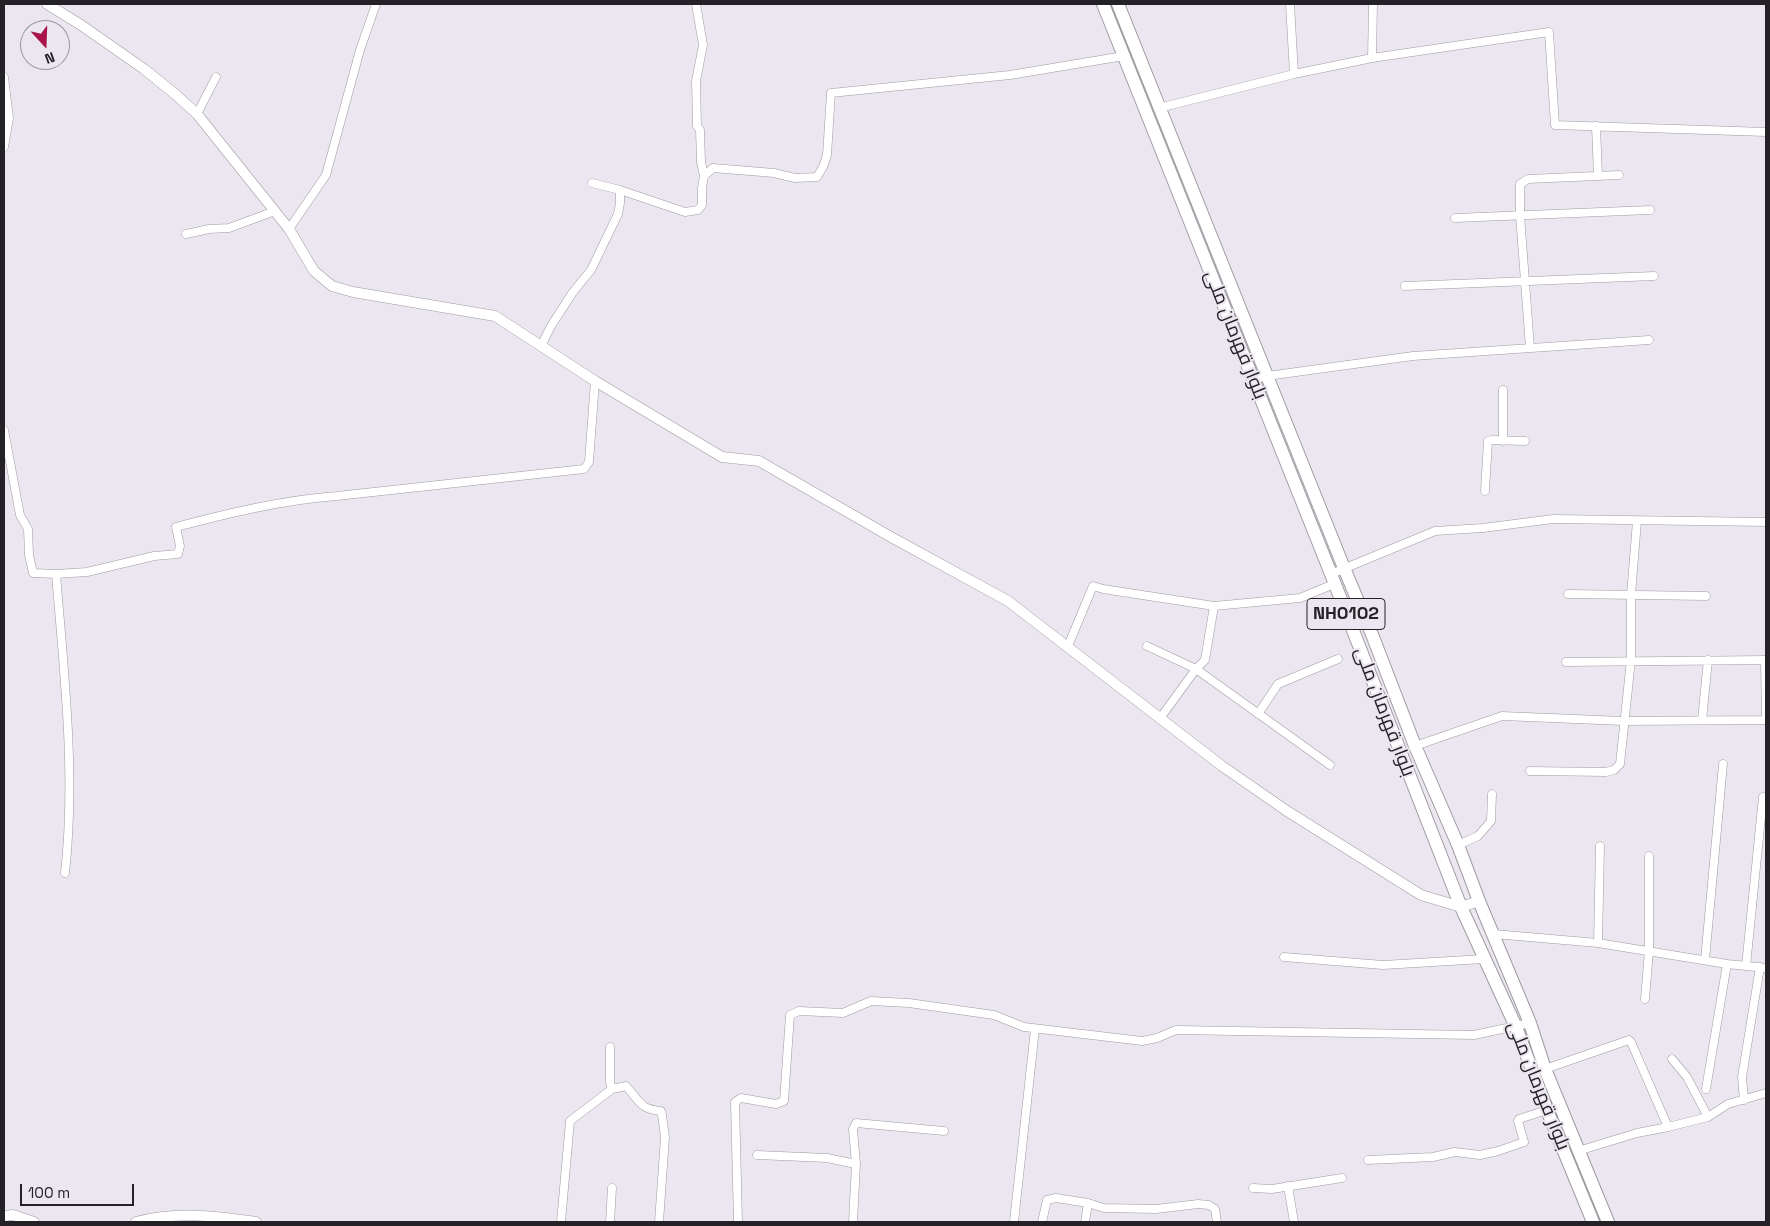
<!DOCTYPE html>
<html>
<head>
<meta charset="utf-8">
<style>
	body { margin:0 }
	#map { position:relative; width:1770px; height:1226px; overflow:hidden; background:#ebe6ef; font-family:"Space Grotesk",sans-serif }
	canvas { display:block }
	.frame { position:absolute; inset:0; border:5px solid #242226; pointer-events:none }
	.north { position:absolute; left:20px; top:20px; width:50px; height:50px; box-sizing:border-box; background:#ebe6ef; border:1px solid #9b989f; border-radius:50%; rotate:160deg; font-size:14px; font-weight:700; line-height:20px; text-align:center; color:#242226 }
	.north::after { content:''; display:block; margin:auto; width:18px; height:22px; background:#a81348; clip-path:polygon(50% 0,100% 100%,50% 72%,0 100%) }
	.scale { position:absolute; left:20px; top:1184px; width:114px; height:22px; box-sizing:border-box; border:2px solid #242226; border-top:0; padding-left:6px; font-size:15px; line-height:18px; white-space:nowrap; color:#242226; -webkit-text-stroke:4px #ebe6ef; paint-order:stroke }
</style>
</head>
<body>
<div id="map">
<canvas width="1770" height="1226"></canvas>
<div class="frame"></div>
<div class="north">N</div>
<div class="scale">100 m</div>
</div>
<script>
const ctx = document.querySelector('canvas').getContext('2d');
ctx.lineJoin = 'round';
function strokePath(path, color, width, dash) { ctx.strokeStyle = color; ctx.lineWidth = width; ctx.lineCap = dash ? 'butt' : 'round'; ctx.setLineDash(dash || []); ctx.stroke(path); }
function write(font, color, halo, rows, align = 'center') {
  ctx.font = font + ' "Space Grotesk",Cairo,sans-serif'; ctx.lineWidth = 4; ctx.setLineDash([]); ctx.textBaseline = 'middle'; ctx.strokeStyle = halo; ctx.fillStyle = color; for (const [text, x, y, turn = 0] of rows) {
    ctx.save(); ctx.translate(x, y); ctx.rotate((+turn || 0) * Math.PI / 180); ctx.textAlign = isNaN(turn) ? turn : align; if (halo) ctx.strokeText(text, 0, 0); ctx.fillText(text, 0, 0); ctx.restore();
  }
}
const minor = new Path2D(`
	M696 4 703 45 696 81 697 126 700 130 701 162 704 176
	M1290 4 1294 74
	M1372 58 1373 4
	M4 77 9 118 4 147
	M1159 108 1294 74 1372 58 1549 32 1555 125 1766 132
	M197 114 216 77
	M1596 126 1598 176
	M592 183 620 190 685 212 698 210 702 205V188L704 176 713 168 774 173 795 178 817 177 823 167 827 155 831 93 1010 75 1124 56
	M1455 218 1650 210
	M289 229 326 175 360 50 376 4
	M186 234 209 229 229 228 275 211
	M1405 286 1654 276
	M541 346 551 326 573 292 591 270 618 214 620 203V190
	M1530 348 1520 215V184L1528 179 1619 175
	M1253 380 1267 376 1413 356 1649 340
	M4 430 20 515 28 529 29 555 33 573 56 574C64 673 76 774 65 873
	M1503 441V390
	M1485 491 1488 441 1492 440 1525 441
	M56 574 87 572 154 556 178 554 180 546 176 527C229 513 283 500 337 496L584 469 589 462 595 381
	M1331 574 1435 531 1483 528 1553 519 1766 522
	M1568 594 1706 596
	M1068 646 1093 586 1103 589 1214 606 1300 598 1334 584
	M1147 646 1196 669 1330 765
	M1566 662 1766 660
	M1258 714 1278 684 1338 659
	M1161 717 1196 669 1205 660 1214 606
	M1702 720 1708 660
	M1415 746 1502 716 1624 721 1766 720 1765 660
	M1530 771 1606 772 1614 770 1620 764 1631 660V595L1637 521
	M1458 845 1478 836 1491 821 1492 794
	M1494 934 1598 943 1727 964 1766 968
	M1598 943 1600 846
	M1284 957 1383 965 1484 959
	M1705 960 1723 764
	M1746 966 1763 797
	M1645 999 1649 951V856
	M1672 1059 1687 1077 1708 1117
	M1545 1069 1629 1040 1631 1042 1668 1127
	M612 1089 626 1086C640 1101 639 1109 661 1111L662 1115 665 1137 659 1222
	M1706 1089 1727 964
	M1744 1100 1742 1077 1760 967
	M1578 1151 1637 1133 1668 1127 1708 1117 1728 1104 1766 1093
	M757 1155 827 1158 856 1164
	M1368 1160 1433 1157 1455 1152 1480 1155 1498 1151 1524 1142 1518 1121 1519 1119 1547 1110
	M1288 1186 1294 1222
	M1253 1188 1272 1189 1342 1178
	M561 1222 570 1121 612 1089 610 1082V1047
	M610 1222 612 1188
	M738 1222 735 1102 741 1098 776 1104 784 1101 790 1015 799 1011 843 1013 871 1001 909 1003 994 1015 1024 1027 1142 1041 1157 1038 1176 1030 1474 1035 1530 1023
	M853 1222 856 1164 853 1129 856 1123 944 1131
	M1014 1222 1035 1029
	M1042 1222 1047 1200 1056 1198 1088 1203 1104 1208 1156 1209 1198 1204 1209 1205 1215 1209 1217 1222
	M1085 1222 1088 1203`);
const tertiary = new Path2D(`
	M47 4 81 25 144 69 175 94 197 114 289 229 314 271 332 286 353 292 495 316 595 381 722 457 759 461 891 537 1008 601 1222 766 1287 811 1421 895 1461 907 1479 901
	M4 1216 13 1215 34 1222
	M136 1222C175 1211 217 1216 256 1222`);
const trunk = new Path2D(`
	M1103 4 1331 574 1461 907 1516 1027 1547 1110 1593 1222
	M1118 4 1344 568 1373 637 1415 746 1458 845 1479 901 1530 1023 1545 1069 1608 1222`);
strokePath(minor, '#9f9aa2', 9);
strokePath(tertiary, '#9f9aa2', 11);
strokePath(trunk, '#9f9aa2', 14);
strokePath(minor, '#fff', 8);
strokePath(tertiary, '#fff', 10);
strokePath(trunk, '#fff', 12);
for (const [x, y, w] of [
	[1346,614,78]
]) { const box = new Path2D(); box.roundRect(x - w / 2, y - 15.5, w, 31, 4); ctx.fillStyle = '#ebe6ef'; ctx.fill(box); strokePath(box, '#242226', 1); }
write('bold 18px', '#242226', null, [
	["NH0102",1346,614]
]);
write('19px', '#242226', '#ebe6ef', [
	["بلوار قهرمان ملی",1235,335,68],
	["بلوار قهرمان ملی",1384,712,69],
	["بلوار قهرمان ملی",1538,1086,68]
]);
</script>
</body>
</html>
